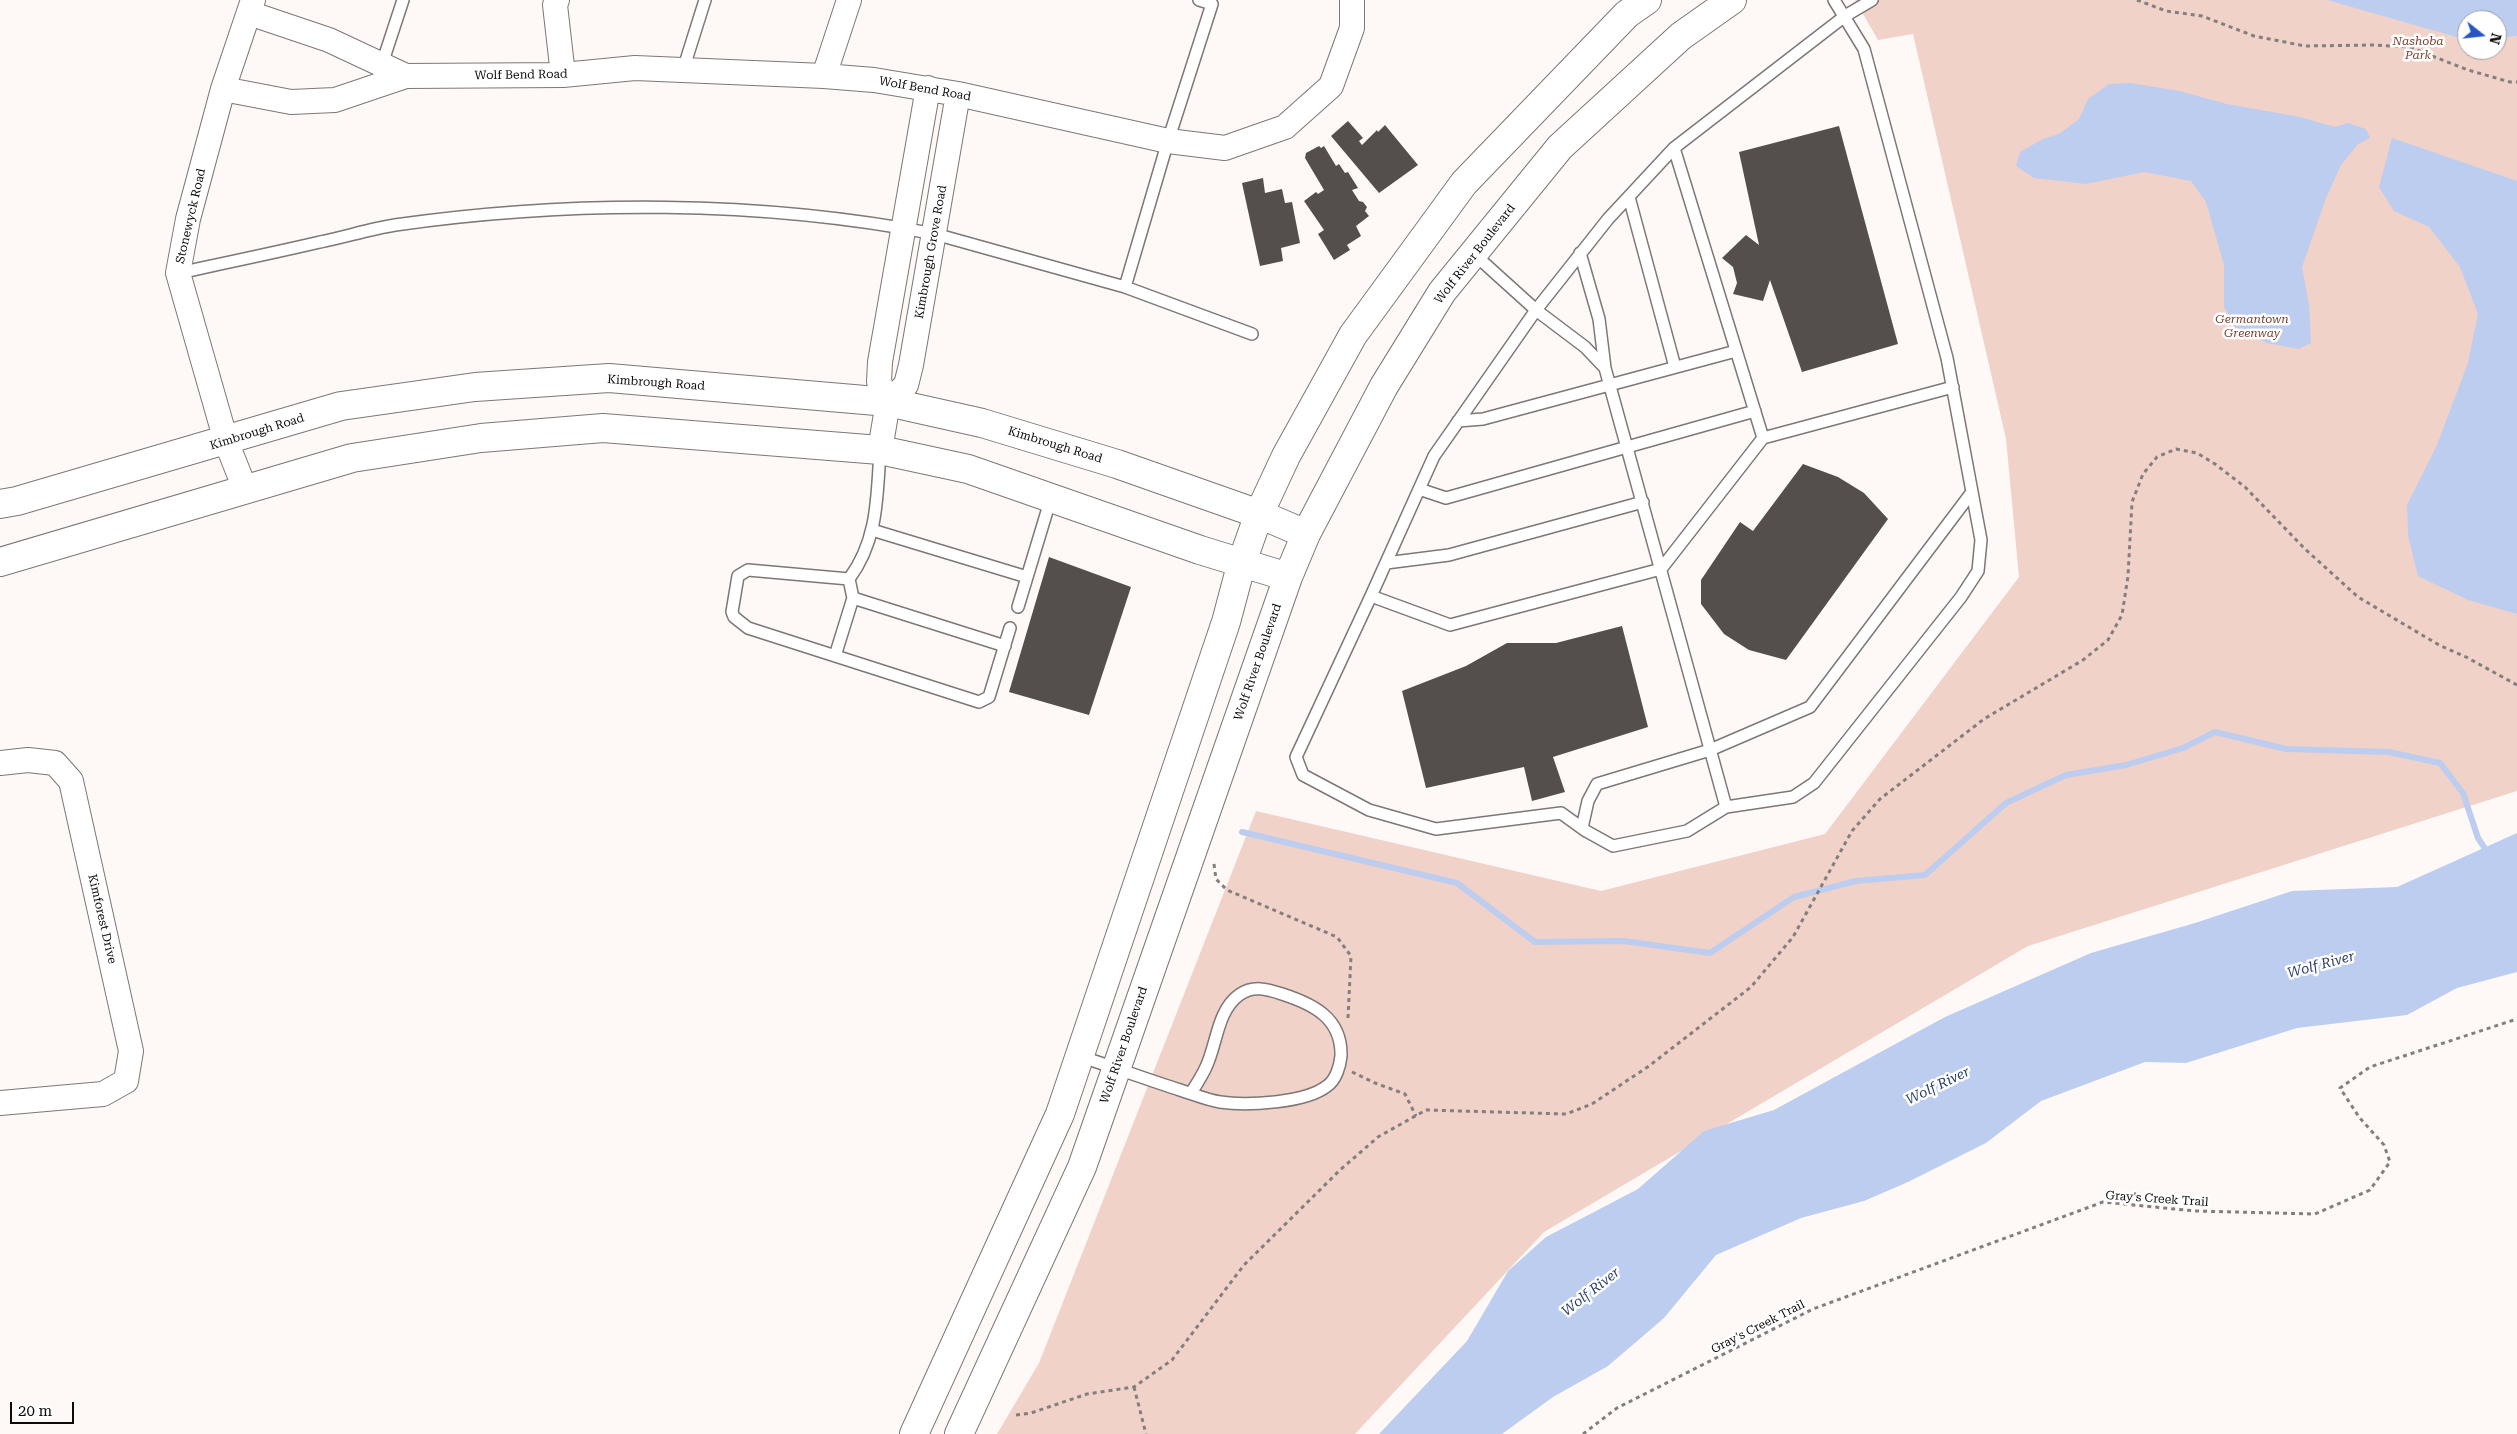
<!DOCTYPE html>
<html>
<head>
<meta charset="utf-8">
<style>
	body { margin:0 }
	#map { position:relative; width:2517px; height:1434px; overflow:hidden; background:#fef9f7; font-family:"Roboto Serif",serif }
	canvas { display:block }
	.north { position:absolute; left:2457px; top:10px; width:50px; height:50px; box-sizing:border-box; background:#fff; border:1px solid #9e9d9d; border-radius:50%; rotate:106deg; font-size:14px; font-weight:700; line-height:20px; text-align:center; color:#0d0b0a }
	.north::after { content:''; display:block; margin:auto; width:18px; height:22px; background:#2855c3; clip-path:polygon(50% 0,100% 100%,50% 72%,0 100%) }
	.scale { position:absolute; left:10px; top:1402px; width:64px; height:22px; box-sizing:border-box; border:2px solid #0d0b0a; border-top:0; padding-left:6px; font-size:15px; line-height:18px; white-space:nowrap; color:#0d0b0a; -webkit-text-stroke:4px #fff; paint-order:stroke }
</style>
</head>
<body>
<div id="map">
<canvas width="2517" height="1434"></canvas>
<div class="north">N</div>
<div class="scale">20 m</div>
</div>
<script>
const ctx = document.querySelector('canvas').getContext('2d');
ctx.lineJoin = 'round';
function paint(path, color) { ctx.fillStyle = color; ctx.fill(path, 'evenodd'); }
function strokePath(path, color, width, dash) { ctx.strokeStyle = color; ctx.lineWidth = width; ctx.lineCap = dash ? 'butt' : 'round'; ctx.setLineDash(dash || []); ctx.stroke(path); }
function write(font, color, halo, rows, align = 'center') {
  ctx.font = font + ' "Roboto Serif",serif'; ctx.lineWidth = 5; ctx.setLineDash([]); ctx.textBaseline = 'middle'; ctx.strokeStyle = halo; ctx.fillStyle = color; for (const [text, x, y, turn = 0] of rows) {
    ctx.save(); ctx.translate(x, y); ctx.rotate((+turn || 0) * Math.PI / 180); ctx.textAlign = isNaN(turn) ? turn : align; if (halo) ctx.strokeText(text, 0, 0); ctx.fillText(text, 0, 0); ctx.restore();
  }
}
paint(new Path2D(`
	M1855 0H2517V791L2028 946 1544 1232 1355 1434H997L1039 1363 1256 811 1601 891 1825 834 2019 577 2006 439 1913 34 1878 40ZM2467 20H2497V50H2467Z`), '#f1d2c9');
paint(new Path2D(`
	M2327 0H2517V36L2497 38V20H2467V40Z
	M2130 83 2179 91 2227 104 2300 117 2335 127 2348 123 2366 129 2370 138 2358 144 2341 165 2326 198 2302 267 2309 304 2311 343 2299 349 2267 343 2235 327 2224 307V265L2206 202 2191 181 2144 172 2086 184 2034 178 2016 166 2020 152 2043 139 2059 134 2079 119 2088 99 2109 84Z
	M2392 138 2517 181V614L2468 600 2418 576 2408 536 2407 505 2437 445 2468 363 2478 314 2460 267 2429 227 2394 211 2379 187Z
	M2517 833V972L2457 988 2407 1015 2297 1028 2186 1063 2145 1062 2041 1101 1986 1143 1908 1182 1864 1201 1801 1218 1716 1255 1664 1318 1608 1366 1553 1397 1502 1434H1379L1467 1341 1508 1271 1546 1237 1638 1189 1704 1131 1774 1110 1945 1017 2091 953 2195 923 2292 891 2397 887Z`), '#bccdef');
strokePath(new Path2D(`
	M1242 832 1457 883 1535 942 1624 941 1710 953 1794 897 1856 881 1925 875 2006 803 2066 775 2126 765 2183 748 2215 732 2286 749 2389 752 2440 763 2463 793 2478 838 2488 853`), '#bccdef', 6);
paint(new Path2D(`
	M1348 121 1363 138 1359 141 1362 145 1377 130 1378 132 1385 125 1418 165 1379 193 1331 136Z
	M1839 126 1898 344 1802 372 1770 280 1763 301 1733 294 1737 283 1733 267 1722 258 1746 235 1759 245 1739 152Z
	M1319 146 1321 148 1324 146 1336 166 1339 164 1345 173 1348 172 1358 188 1352 190 1359 201 1363 202 1367 207 1365 211 1369 216 1356 226 1361 236 1347 245 1350 250 1334 260 1318 234 1324 230 1304 201 1316 192 1318 194 1324 190 1305 158 1306 153Z
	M1263 178 1265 193 1282 189 1285 203 1292 202 1300 243 1281 248 1283 261 1260 266 1242 183Z
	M1803 464 1838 477 1864 493 1888 519 1786 660 1749 650 1724 634 1701 604V580L1740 522 1753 531Z
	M1049 557 1131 587 1089 715 1009 692Z
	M1622 626 1648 727 1553 757 1565 792 1532 801 1524 767 1426 788 1402 691 1466 666 1507 643H1556Z`), '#544e4c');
const lane = new Path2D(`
	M381 67 403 0
	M683 70 705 0
	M1674 148 1763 438
	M1629 197 1675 367
	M1580 253 1599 319 1605 368
	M1474 254 1536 310 1585 347 1605 368 1726 807 1687 831 1613 846 1586 831 1561 813 1436 829 1369 810 1303 775 1296 757 1371 596 1434 456 1536 310 1608 219 1674 148 1845 16 1872 0
	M178 273C225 263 273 253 320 242 345 237 370 229 395 225 571 200 760 200 935 234L1125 287 1252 334
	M1125 287 1168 141 1212 4 1199 0
	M1458 421 1483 419 1736 351
	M880 450C877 497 878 540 849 579L748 570 738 576 732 612 734 617 748 628 979 702 989 697 1010 628
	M1419 489 1446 498 1755 411
	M872 530 1027 577
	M1386 563 1449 555 1643 502
	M1371 596 1450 625 1661 569 1763 438 1953 387
	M853 598 1005 646
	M1018 607 1051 498
	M835 656 853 598 849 579
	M1726 807 1793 797 1814 783 1961 597 1978 571 1981 540 1947 358 1864 49 1834 0
	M1582 828 1588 801 1597 784 1710 750 1810 707 1972 492
	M1079 1056C1113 1067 1146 1079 1180 1090 1193 1094 1207 1100 1220 1102 1246 1106 1306 1103 1327 1086 1336 1080 1340 1066 1341 1056 1342 1018 1313 1004 1282 994 1267 989 1253 985 1239 995 1217 1011 1217 1044 1206 1067 1202 1076 1196 1085 1191 1093`);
const street = new Path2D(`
	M557 0 555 5 563 75
	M249 13 329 40 406 76
	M824 76 849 0
	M928 88 880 362 879 382 888 402 906 385 911 365 958 94
	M223 89 291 102 335 100 406 76 563 75 635 68 824 76 874 80 958 94 1168 141 1225 148 1285 127 1331 86 1352 28V0
	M880 450 888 402
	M245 489 226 441 178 273 188 219 223 89 253 0
	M0 763 28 760 55 763 71 781 131 1051 126 1081 103 1094 0 1103`);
const secondary = new Path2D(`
	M0 504 17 501 341 406 475 387 609 378 888 402 982 423 1117 464 1259 514 1306 534
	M0 562 352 458 481 438 603 428 880 450 968 469 1200 550 1288 577
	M914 1434 1060 1114 1226 622 1242 562 1259 514 1286 456 1353 335 1464 183 1627 14 1647 0
	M959 1434 1082 1167 1288 577 1306 534 1384 386 1442 292 1560 147 1681 36 1732 0`);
strokePath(lane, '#7d7775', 14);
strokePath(street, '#7d7775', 26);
strokePath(secondary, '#7d7775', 30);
strokePath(new Path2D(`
	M2137 0 2166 11 2202 16 2254 36 2305 46 2373 45 2409 47 2468 70 2510 82H2517
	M1214 864 1216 879 1227 890 1337 937 1351 956 1348 1018
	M1352 1072 1375 1083 1405 1094 1416 1116
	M1134 1387 1146 1434
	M1016 1415 1031 1413 1087 1394 1134 1387 1172 1360 1244 1265 1340 1170 1378 1137 1426 1110 1566 1114 1592 1104 1649 1066 1751 987 1793 937 1852 831 1880 799 1984 719 2083 660 2108 640 2122 615 2128 576 2132 502 2143 474 2157 457 2176 449 2197 453 2215 464 2245 487 2305 549 2358 597 2439 645 2466 657 2517 685
	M1583 1434 1617 1408 1813 1309 2103 1202 2195 1211 2315 1214 2370 1190 2390 1162 2384 1145 2359 1117 2340 1088 2370 1067 2517 1019`), '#837f7e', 3, [4, 4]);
strokePath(lane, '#fff', 11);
strokePath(street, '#fff', 24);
strokePath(secondary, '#fff', 28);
write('italic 12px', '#7a4232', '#fff', [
	["Nashoba",2418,41],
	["Park",2418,55],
	["Germantown",2252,319],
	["Greenway",2252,333]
]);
write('12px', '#0d0b0a', '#fff', [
	["Wolf Bend Road",521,75,-1],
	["Wolf Bend Road",925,89,10],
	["Stonewyck Road",191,216,-77],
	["Kimbrough Grove Road",931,252,-80],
	["Wolf River Boulevard",1475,254,-52],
	["Kimbrough Road",656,383,4],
	["Kimbrough Road",257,432,-17],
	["Kimbrough Road",1055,445,17],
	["Wolf River Boulevard",1258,662,-71],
	["Kimforest Drive",102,919,77],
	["Wolf River Boulevard",1124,1045,-71],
	["Gray's Creek Trail",2157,1199,4],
	["Gray's Creek Trail",1758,1327,-27]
]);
write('italic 14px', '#2b3f6c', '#fff', [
	["Wolf River",2321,965,-15],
	["Wolf River",1938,1086,-26],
	["Wolf River",1591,1292,-38]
]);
</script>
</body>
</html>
